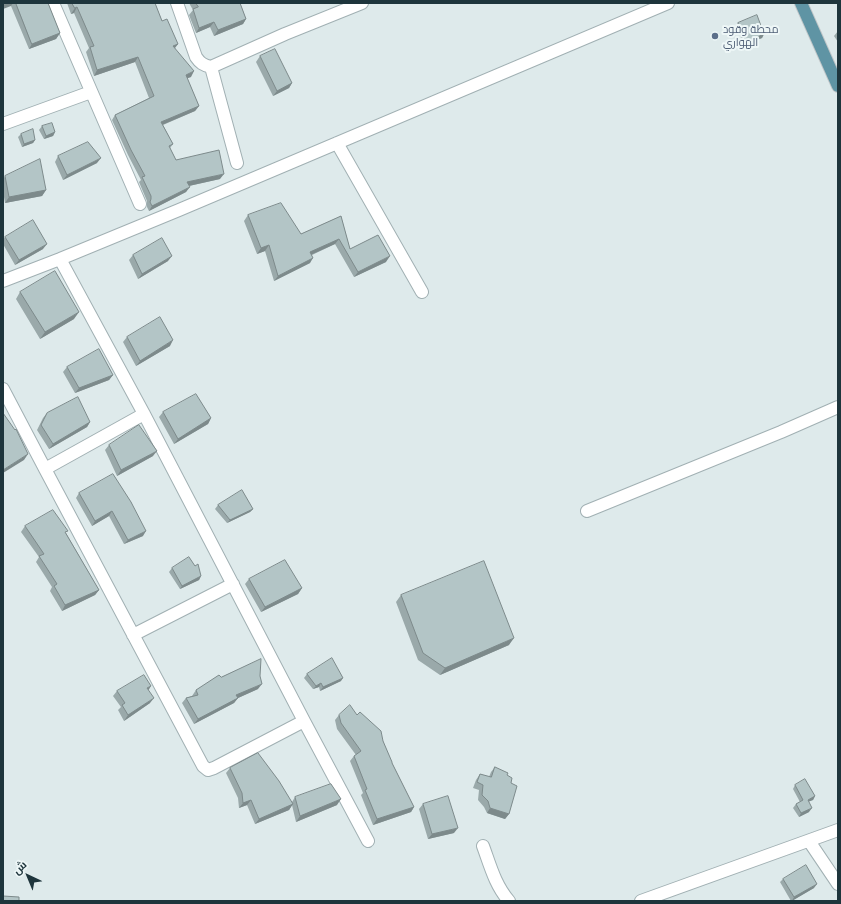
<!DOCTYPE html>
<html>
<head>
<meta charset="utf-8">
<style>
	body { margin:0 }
	#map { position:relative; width:841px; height:904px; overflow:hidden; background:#deeaeb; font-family:"DM Sans",Cairo,sans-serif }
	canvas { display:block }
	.frame { position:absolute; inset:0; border:4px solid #1e353c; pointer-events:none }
	.north { position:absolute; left:8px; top:856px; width:40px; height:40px; -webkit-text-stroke:3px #eef7f7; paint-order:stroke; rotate:316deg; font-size:11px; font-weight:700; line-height:16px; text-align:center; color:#1e353c }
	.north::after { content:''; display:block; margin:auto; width:14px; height:18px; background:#1e353c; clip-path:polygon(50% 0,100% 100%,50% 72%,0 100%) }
</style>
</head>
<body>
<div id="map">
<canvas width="841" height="904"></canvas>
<div class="frame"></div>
<div class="north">ش</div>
</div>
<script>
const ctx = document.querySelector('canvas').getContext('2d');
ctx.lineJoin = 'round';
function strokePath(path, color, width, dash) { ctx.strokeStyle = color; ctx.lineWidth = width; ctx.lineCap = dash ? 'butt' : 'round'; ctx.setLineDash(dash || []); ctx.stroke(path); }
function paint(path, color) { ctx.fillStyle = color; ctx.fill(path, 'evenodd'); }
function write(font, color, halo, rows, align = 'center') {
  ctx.font = font + ' "DM Sans",Cairo,sans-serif'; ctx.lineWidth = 4; ctx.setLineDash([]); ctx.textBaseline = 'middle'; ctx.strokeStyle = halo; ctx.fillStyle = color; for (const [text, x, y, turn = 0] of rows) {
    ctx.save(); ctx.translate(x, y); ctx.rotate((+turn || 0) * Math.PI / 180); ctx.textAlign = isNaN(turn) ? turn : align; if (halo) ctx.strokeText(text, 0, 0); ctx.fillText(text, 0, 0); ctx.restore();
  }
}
const minor = new Path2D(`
	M53 3 140 204
	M177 3 196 57C200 63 203 65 211 67L285 34 362 3
	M211 67 237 163
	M3 124 91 92
	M337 143 422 292
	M60 259 144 414 304 721 368 841
	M3 281 60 259 179 210 668 3
	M3 389 45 469 203 766 208 770 214 768 304 721
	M45 469 144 414
	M587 511 781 432 838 407
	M133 635 233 584
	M809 841 838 884
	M483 846C490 865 495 885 509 901
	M641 901 838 830`);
const major = new Path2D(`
	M801 3 838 86`);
strokePath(minor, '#a1b0b3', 14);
strokePath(major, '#c0c6c8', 14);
strokePath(minor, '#fff', 12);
strokePath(major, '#5f94a4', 12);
paint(new Path2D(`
	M3 3H48L60 33 56 39 29 49 11 6Z
	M67 3H155L162 21 178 44 175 48 191 77 187 78 199 106 195 111 163 125 173 144 170 148 176 160 220 179 189 186 186 192 149 211 147 207V201L139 182 141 180 128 155 112 120 115 115 149 98 135 62 94 76 86 52 89 48 74 13 71 14Z
	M189 3H240L246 19 243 24 214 36 210 27 196 33 189 15 193 10Z
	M738 23 764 34 762 38 744 45 736 26Z
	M838 31V42L834 36Z
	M260 56 292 83 289 88 273 96 256 62Z
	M42 126 55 132 53 136 44 139 39 130Z
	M21 134 35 140 33 143 22 147 18 137Z
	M58 156 97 163 63 180 55 162Z
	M5 176 46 190 42 196 5 203 3 191V180Z
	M248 215 301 234 341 216 350 249 386 262 354 277 335 244 312 255 310 263 274 281 265 251 257 254 244 221Z
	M5 237 43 249 15 265 3 244V240Z
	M133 255 168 261 138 279 129 260Z
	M20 292 74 319 40 339 16 299Z
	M127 337 170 346 136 366 123 342Z
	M67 367 113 375 109 380 75 393 63 372Z
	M163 412 211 418 208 424 174 444 159 417Z
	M47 413 90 422 87 427 49 449 37 430 43 418Z
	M109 445 153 456 117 476 105 450Z
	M79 493 131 502 143 536 124 544 109 516 92 526 76 498Z
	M218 505 253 509 250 512 227 523 215 509Z
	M25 526 66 533 99 590 95 595 62 611 50 591 52 587 36 562 39 557 21 532Z
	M172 568 201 576 199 580 180 589 169 572Z
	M249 579 302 588 298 594 261 612 245 584Z
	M401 595 509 645 440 675 418 660 396 602Z
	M307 674 341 681 320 691 319 687 313 689 304 678Z
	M221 677 258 689 238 698 234 703 194 724 182 703 186 698 192 696 196 690Z
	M117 691 150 703 124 721 118 710 121 707 113 696Z
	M339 715H357L383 741 392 763 414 807 411 812 373 825 361 795 363 793 350 761 354 756 356 755 337 729 335 720Z
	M495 767 507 775 509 814 505 819 487 813 484 807 478 800 479 790 473 788 476 780 480 774 489 777 491 772Z
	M230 768 292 803V802L295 797 337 805 296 822 292 805 289 810 255 824 247 805 239 808 238 798 226 773Z
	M795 785 815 796 813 800 809 801V812L799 817 793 808 796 804 800 802 793 789Z
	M423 804 454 833 428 839 419 809Z
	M783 879 814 888 791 901 780 882Z`), '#9aa9aa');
paint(new Path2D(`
	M8 3H13L11 6 3 9V5Z
	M77 7 74 13 71 14 75 8Z
	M246 19 243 24 214 36 218 30Z
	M214 22 210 27 196 33 199 28Z
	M60 33 56 39 29 49 32 44Z
	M764 34 762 38 744 45 746 42Z
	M178 44 174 49 173 46Z
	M138 57 135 62 94 76 97 70Z
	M194 71 191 77 182 80 186 75Z
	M292 83 289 88 273 96 277 91Z
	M199 106 195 111 157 127 161 122Z
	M55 132 53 136 44 139 46 136Z
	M35 140 33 143 22 147 24 144Z
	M101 158 97 163 63 180 67 175Z
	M224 174 220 179 184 187 187 182Z
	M190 187 186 192 149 211 152 206Z
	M46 190 42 196 5 203 9 197Z
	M339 239 335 244 306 257 310 252Z
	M47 244 43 249 15 265 19 260Z
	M269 245 265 251 257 254 261 248Z
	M172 256 168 261 138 279 142 274Z
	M390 256 386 262 354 277 358 272Z
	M313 258 310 263 274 281 278 276Z
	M79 312 74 319 40 339 45 332Z
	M173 340 170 346 136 366 140 361Z
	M113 375 109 380 75 393 79 388Z
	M211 418 208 424 174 444 178 439Z
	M90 422 87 427 49 449 53 444Z
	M157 451 153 456 117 476 121 470Z
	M28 454 24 460 3 473V470Z
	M253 509 250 512 227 523 230 520Z
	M112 511 109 516 92 526 95 521Z
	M146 531 143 536 124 544 128 540Z
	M201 576 199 580 180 589 182 586Z
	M302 588 298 594 261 612 265 607Z
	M99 590 95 595 62 611 65 605Z
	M514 638 509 645 440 675 445 668Z
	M343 678 341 681 320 691 323 687Z
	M321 683 319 687 313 689 316 686Z
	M262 684 258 689 238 698 234 703 194 724 198 719 236 695Z
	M151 686 148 691 147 688Z
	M154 698 150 703 124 721 128 715Z
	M815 796 813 800 805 803 808 800Z
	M341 799 337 805 296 822 300 816Z
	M251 800 247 805 239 808 243 803Z
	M293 804 289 810 255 824 259 819Z
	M414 807 411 812 373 825 377 819Z
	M490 808 509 814 505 819 487 813Z
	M812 808 809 812 799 817 801 813Z
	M458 828 454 833 428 839 432 834Z
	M817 884 814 888 792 901 794 897Z`), '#7d8a8b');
const building = new Path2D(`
	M3 3H8L3 5Z
	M16 3H48L60 33 32 44Z
	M72 3H155L162 21 167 19 178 44 173 46 194 71 186 75 199 106 161 122 173 144 169 146 176 160 219 150 224 174 187 182 190 187 152 206 150 202 151 199V196L142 177 145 176 131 150 115 115 154 96 138 57 97 70 90 47 94 46 77 7 75 8Z
	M196 3H240L246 19 218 30 214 22 199 28 193 9 198 7Z
	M757 15 764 34 746 42 738 23Z
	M275 49 292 83 277 91 260 56Z
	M52 123 55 132 46 136 42 126Z
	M33 129 35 140 24 144 21 134Z
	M88 142 101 158 67 175 58 156Z
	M40 159 46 190 9 197 5 176Z
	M281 203 301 234 341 216 350 249 378 235 390 256 358 272 339 239 310 252 313 258 278 276 269 245 261 248 248 215Z
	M33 220 47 244 19 260 5 237Z
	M162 238 172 256 142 274 133 255Z
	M55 271 79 312 45 332 20 292Z
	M160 317 173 340 140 361 127 337Z
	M99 349 113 375 79 388 67 367Z
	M196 394 211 418 178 439 163 412Z
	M78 397 90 422 53 444 41 425 47 413Z
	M3 413 15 430 16 429 28 454 3 470Z
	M139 425 157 451 121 470 109 445Z
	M113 474 131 502 146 531 128 540 112 511 95 521 79 493Z
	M242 490 253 509 230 520 218 505Z
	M53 510 68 531 65 532 99 590 65 605 54 586 57 584 39 556 44 554 25 526Z
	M189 557 195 566 198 564 201 576 182 586 172 568Z
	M285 560 302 588 265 607 249 579Z
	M484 561 514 638 445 668 423 653 401 595Z
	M332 658 343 678 323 687 321 683 316 686 307 674Z
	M261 659 260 676 262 684 236 695 238 698 198 719 186 698 198 695 196 690 219 675 221 677Z
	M144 675 151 686 147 688 154 698 128 715 122 705 125 703 117 691Z
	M350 705 357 715 360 712 381 731 383 741 392 762V763L414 807 377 819 365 790 367 789 354 756 361 751 341 723 339 715Z
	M258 753 279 781 293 804 259 819 251 800 243 803 242 793 230 768Z
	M495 767 508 773 507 775 512 778 511 783 517 786 509 814 490 808 488 801 482 795 483 785 477 782 480 774 491 777Z
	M805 779 815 796 808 800 812 808 801 813 796 804 803 800 795 785Z
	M331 784 341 799 300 816 295 797Z
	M448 796 458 828 432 834 423 804Z
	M806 865 817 884 794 897 783 879Z
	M3 896 19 897V901H3Z`);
paint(building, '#b3c5c6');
strokePath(building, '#7d8a8b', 1);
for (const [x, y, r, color] of [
	[715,36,4,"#5c6f8a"]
]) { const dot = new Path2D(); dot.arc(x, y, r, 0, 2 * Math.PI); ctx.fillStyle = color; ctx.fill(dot); strokePath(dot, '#eef7f7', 1.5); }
write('11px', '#4e5e75', '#eef7f7', [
	["محطة وقود",723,30],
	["الهواري",723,43]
], 'left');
</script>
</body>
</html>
